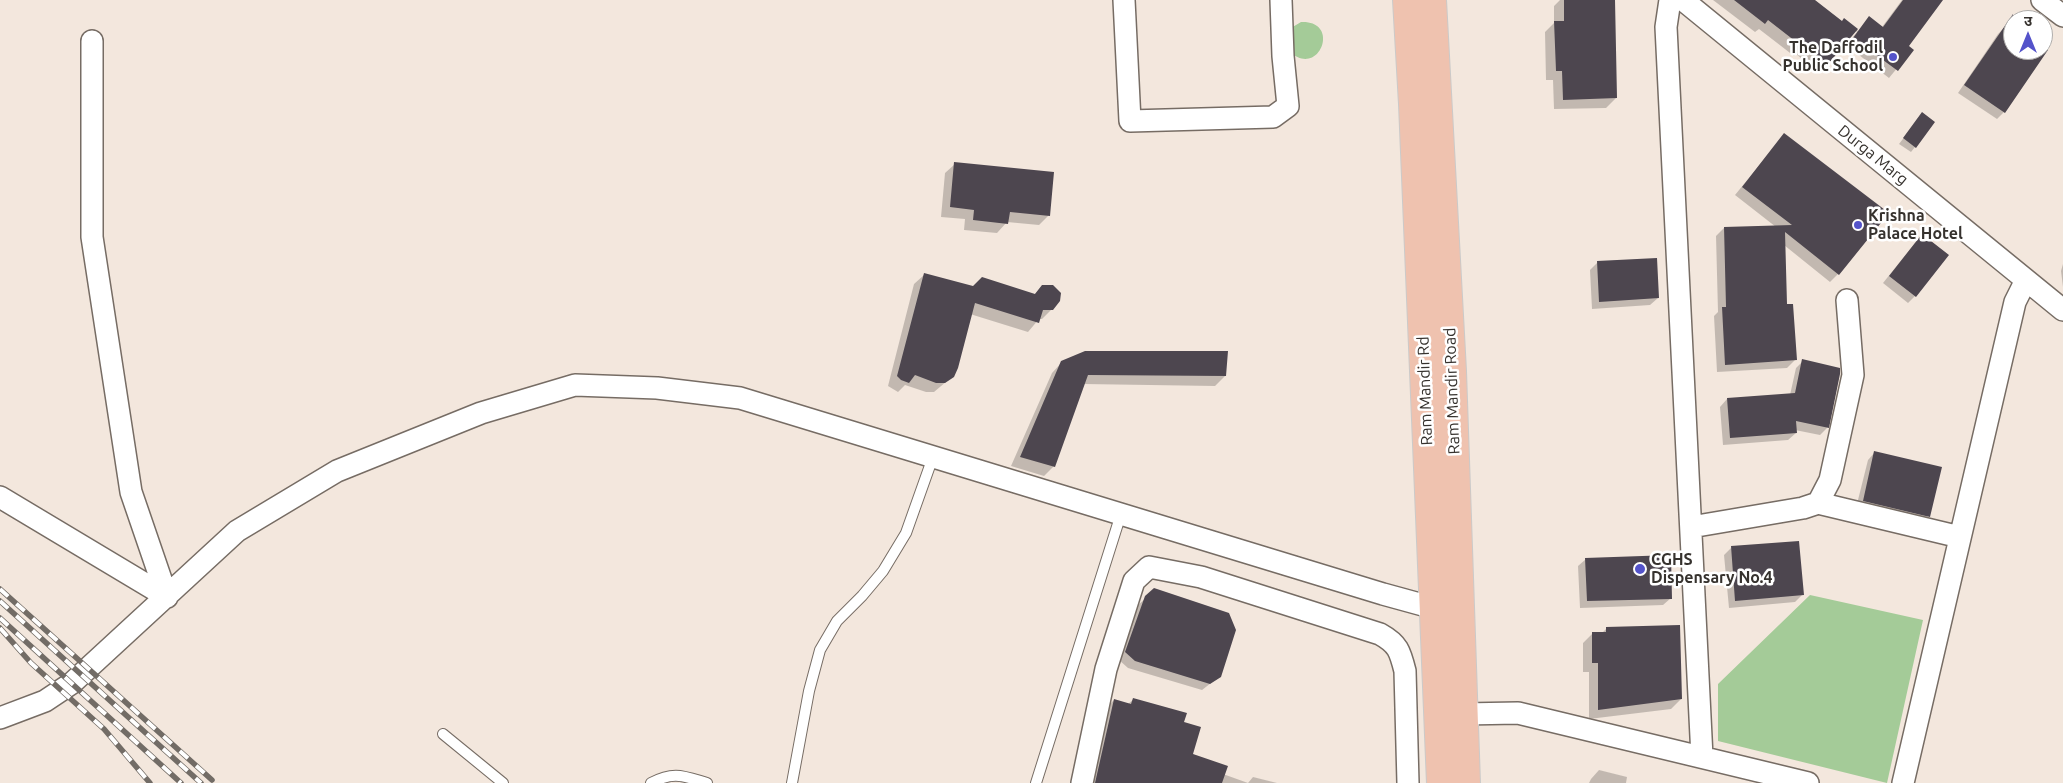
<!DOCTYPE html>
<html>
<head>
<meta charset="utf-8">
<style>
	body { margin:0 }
	#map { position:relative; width:2063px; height:783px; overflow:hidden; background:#f3e7dd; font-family:Ubuntu,"Noto Sans Devanagari",sans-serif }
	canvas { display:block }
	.north { position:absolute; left:2003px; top:10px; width:50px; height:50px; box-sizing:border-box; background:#fff; border:1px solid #afadab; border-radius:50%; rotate:0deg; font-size:14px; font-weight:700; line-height:20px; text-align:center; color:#36322e }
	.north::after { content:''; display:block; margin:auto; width:18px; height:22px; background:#5453ca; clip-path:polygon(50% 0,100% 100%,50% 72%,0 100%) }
</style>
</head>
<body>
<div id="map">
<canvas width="2063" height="783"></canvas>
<div class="north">उ</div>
</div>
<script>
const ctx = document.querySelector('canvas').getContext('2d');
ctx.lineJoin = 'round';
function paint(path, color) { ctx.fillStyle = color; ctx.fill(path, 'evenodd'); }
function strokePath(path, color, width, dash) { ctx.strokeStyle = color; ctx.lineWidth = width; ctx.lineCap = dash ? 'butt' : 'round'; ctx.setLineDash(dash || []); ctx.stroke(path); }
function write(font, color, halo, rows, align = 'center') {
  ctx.font = font + ' Ubuntu,sans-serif'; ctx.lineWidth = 5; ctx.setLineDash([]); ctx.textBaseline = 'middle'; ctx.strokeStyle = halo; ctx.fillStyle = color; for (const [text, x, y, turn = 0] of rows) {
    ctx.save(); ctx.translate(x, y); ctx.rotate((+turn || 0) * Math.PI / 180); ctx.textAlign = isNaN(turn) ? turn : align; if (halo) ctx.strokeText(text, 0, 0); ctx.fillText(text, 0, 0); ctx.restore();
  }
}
paint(new Path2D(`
	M1301 22C1342 20 1319 80 1289 51L1291 28Z
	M1810 595 1923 620 1887 783 1718 741V684Z`), '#a4cb98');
paint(new Path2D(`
	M1560 0H1614L1616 98 1606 108 1554 109 1553 80H1546L1545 32 1554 23V6Z
	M1713 0H1813L1842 22 1844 20 1858 31 1869 18 1882 27 1902 0H1942L1907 46 1912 50 1889 78 1846 45 1857 32 1855 30 1818 72 1796 54 1794 56 1759 29 1755 32Z
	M2005 27 2013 32V50H2039L2004 112 1997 119 1958 93 1998 34Z
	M1922 114 1915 147 1911 152 1899 144Z
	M1784 135 1838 274 1830 282 1784 245 1786 306 1795 360 1787 368 1717 372 1714 316 1718 312 1716 236 1724 228 1776 227 1735 195Z
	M955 164 1049 215 1039 225 1007 222 997 233 964 230 965 219 941 217 945 173Z
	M1915 243V296L1908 303 1883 283Z
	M1598 262 1658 298 1650 305 1592 309 1590 270Z
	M2063 264V287L2061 271Z
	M924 275 974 287 1034 295 1042 286 1052 309 1042 319H1039L1028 332 970 314 953 376 934 392H926L905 385 898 392 888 386 914 284Z
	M1803 361 1827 428 1820 435 1795 430 1796 433 1788 440 1723 445 1720 407 1727 399 1790 395 1796 368Z
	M1062 362 1225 376 1215 386 1083 384 1054 466 1044 476 1011 466 1052 373Z
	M1875 452 1928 516 1921 524 1856 508 1868 460Z
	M1731 548 1802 595 1795 602 1729 608 1724 555Z
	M1586 559 1671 598 1663 605 1580 608 1578 566Z
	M1155 590 1220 676 1202 690 1128 668 1119 660 1138 605Z
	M1607 628 1681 699 1671 709 1589 719V672H1583V643L1593 633H1602Z
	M1134 699 1182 722 1191 755 1223 774 1248 783 1253 777 1277 783H1089L1105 709 1114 700 1128 704Z
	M1599 770 1627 777 1626 783H1589L1591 779Z`), '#0003');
paint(new Path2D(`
	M1564 0H1615L1617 98 1563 100 1562 71H1556L1554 21H1564Z
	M1734 0H1815L1842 21 1844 18 1858 29 1828 64 1805 45 1804 48 1768 20 1765 24Z
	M1903 0H1943L1909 46 1914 50 1898 71 1853 38 1869 16 1883 27Z
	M2013 14V50H2048L2005 113 1964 85Z
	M1922 112 1935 122 1916 148 1903 138Z
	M1784 133 1889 213 1839 275 1785 232 1787 304H1793L1797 360 1725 365 1722 307H1726L1724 227 1792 225 1742 187Z
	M954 162 1054 172 1050 216 1010 212 1008 224 973 220 974 210 950 207Z
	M1922 234 1949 255 1916 297 1889 276Z
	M1657 258 1659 298 1599 302 1597 261Z
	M924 273 973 286 982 277 1035 294 1042 285H1053L1061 293 1060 301 1053 310H1043L1039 323 975 303 958 368 954 377 945 383H936L915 375 909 383 901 380 897 376Z
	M1085 351H1228L1226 376 1088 375 1055 467 1020 457 1061 361Z
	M1802 359 1840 368V374L1829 428 1796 421 1797 433 1730 438 1727 398 1795 393Z
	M1874 451 1942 467 1930 517 1863 501Z
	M1799 541 1804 595 1735 601 1731 546Z
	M1671 555 1672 599 1587 601 1585 558Z
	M1154 588 1229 613 1236 630 1221 677 1210 684 1135 661 1125 652 1145 596Z
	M1680 625 1682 699 1598 710V663H1592V632H1606V627Z
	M1133 698 1187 713 1184 722 1201 727 1193 754 1228 766 1222 783H1095L1114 699 1131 704Z`), '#4d464f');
const service = new Path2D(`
	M443 734 503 783
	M651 783C674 771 683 776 707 783
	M792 783 809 691 820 650 837 621 862 596 883 571 906 533 933 457
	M1036 783 1121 514`);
const minor = new Path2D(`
	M1124 0 1130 121 1273 117 1288 106 1283 56 1281 0
	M1670 0 1666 27 1702 757
	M1683 0 2063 310
	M2042 0 2063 16
	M92 41V237L131 492 167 597
	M0 497 167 597
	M1818 503 1960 537
	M1691 527 1803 508 1818 503 1830 480 1853 375 1847 300
	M1463 714 1518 713 1808 783
	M0 718 45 701 72 683 237 531 337 471 481 413 575 385 657 388 740 398 1383 594 1434 608 1448 609
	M1082 783 1106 669 1134 581 1149 567 1201 577 1380 634C1398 644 1400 651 1405 671L1408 783
	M1903 783 2015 302 2026 280`);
const primary = new Path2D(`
	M1407 0 1413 104 1441 783
	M1432 0 1452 371 1466 783`);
strokePath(service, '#766c64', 12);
strokePath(minor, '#766c64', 24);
strokePath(primary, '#cbcac9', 30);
strokePath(service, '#fff', 10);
strokePath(minor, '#fff', 21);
strokePath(primary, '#efc2af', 28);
const rail = new Path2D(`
	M0 589 212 780
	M0 601 201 783
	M0 618 181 783
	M0 628 31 663 104 729 150 783`);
strokePath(rail, '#726c66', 5.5);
strokePath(rail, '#fff', 4, [11]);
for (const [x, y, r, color] of [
	[1893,57,5,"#5453ca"],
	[1858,225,5,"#5453ca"],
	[1640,569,6,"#5453ca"]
]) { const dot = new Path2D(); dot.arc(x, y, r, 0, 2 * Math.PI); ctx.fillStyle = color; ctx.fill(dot); strokePath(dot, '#fff', 2); }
write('bold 16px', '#36322e', '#fff', [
	["The Daffodil",1883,48,"right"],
	["Public School",1883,66,"right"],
	["Krishna",1868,216],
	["Palace Hotel",1868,234],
	["CGHS",1651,560],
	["Dispensary No.4",1651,578]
], 'left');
write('16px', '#36322e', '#fff', [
	["Durga Marg",1873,155,39],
	["Ram Mandir Rd",1425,391,-92],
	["Ram Mandir Road",1452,391,-92]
]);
</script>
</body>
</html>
